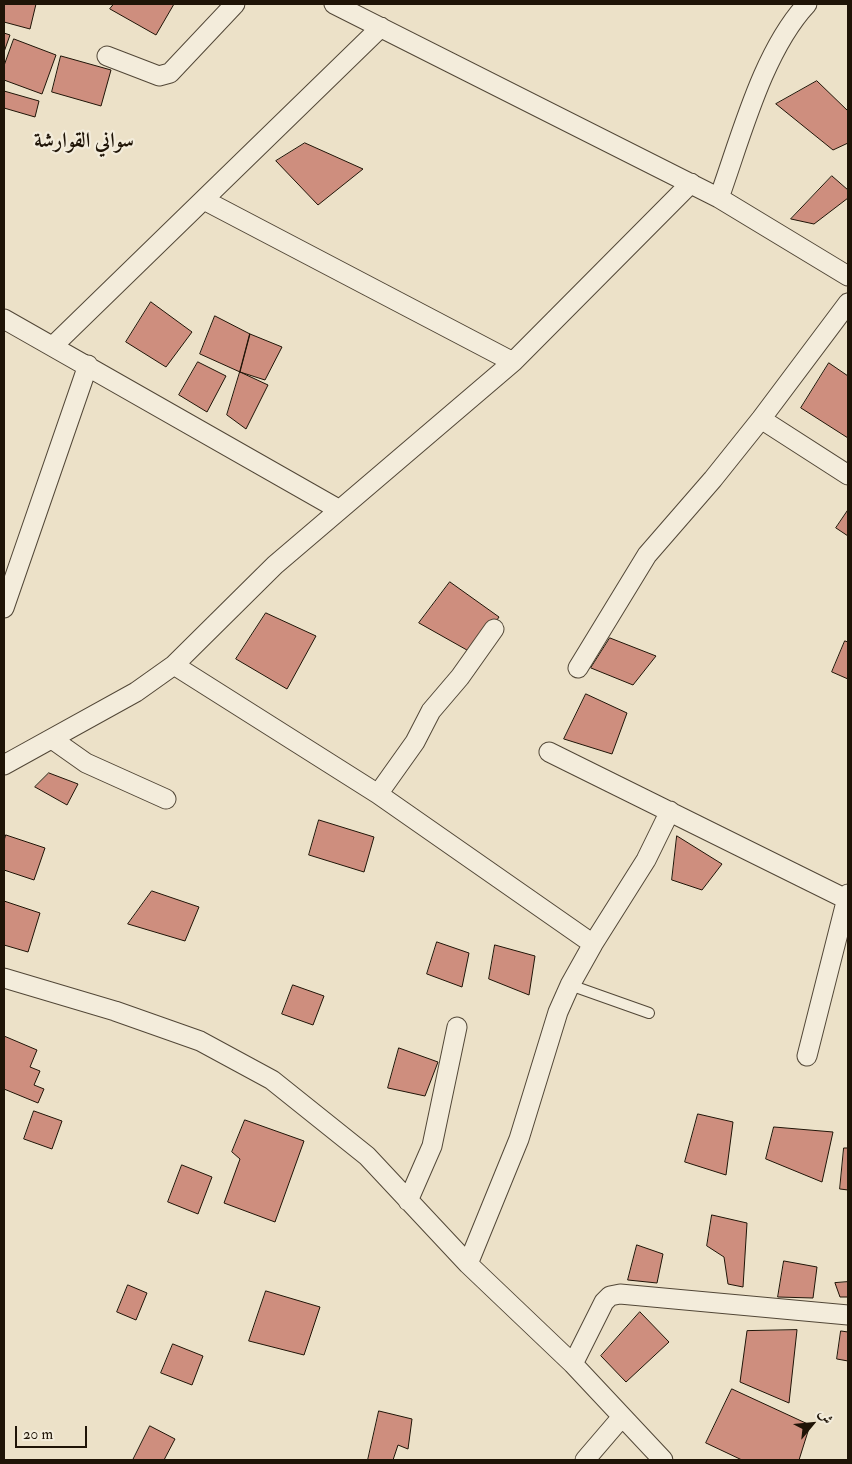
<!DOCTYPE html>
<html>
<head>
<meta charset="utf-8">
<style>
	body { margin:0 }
	#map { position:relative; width:852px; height:1464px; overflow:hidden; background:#ece1c8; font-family:"IM FELL Double Pica",Amiri,serif }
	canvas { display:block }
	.frame { position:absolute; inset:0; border:5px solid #1f1407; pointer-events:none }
	.north { position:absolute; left:787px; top:1399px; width:50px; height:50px; -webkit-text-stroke:4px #f3ecdb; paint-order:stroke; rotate:62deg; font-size:14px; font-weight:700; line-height:20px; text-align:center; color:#1f1407 }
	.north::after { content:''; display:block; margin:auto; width:18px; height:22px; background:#1f1407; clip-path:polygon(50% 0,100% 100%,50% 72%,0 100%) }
	.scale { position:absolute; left:15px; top:1426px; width:72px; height:22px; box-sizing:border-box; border:2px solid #1f1407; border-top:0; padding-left:6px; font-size:15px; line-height:18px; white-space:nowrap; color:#1f1407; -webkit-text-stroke:4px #f3ecdb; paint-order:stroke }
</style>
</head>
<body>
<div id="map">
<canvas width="852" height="1464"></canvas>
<div class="frame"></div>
<div class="north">ش</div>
<div class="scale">20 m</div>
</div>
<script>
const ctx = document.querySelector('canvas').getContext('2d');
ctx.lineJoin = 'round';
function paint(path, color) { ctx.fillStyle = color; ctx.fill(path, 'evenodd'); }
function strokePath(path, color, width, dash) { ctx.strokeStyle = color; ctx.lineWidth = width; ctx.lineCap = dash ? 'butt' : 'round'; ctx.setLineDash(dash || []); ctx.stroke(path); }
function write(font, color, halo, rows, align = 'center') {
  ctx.font = font + ' "IM FELL Double Pica",Amiri,serif'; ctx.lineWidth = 4.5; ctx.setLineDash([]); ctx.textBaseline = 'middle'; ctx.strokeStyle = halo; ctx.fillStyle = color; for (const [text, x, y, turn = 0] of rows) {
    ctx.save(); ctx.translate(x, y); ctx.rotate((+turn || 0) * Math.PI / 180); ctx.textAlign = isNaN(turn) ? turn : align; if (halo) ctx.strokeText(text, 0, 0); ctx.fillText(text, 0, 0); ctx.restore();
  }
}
const building = new Path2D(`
	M4 4H36L30 29 4 22Z
	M114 4H174L156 35 110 9Z
	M4 33 10 35 4 52Z
	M14 39 56 55 42 94 4 80V66Z
	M61 56 111 70 101 106 52 92Z
	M817 81 848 111V143L833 150 776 104Z
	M4 91 39 101 35 117 4 108Z
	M305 143 363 169 318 205 276 161Z
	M832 176 848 190V198L814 224 791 219Z
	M151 302 192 332 166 367 126 342Z
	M215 316 250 334 240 372 200 354Z
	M250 334 282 347 265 380 240 372Z
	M198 362 226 376 207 412 179 395Z
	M829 363 848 376V438L801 408Z
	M240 372 268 385 246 429 227 415Z
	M848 510V536L836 528Z
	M450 582 499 617 474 654 419 623Z
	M266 613 316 636 287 689 236 659Z
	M610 638 656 656 633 685 591 668Z
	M845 641 848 642V679L832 672Z
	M586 694 627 713 612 754 564 739Z
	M49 773 78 784 67 805 35 787Z
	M319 820 374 837 364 872 309 855Z
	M6 835 45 848 34 880 4 870V841Z
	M677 836 722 864 702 890 672 880Z
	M152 891 199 907 185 941 128 924Z
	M4 901 40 913 28 952 4 945Z
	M437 942 469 953 462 987 427 974Z
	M495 945 535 956 529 995 489 979Z
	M293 985 324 996 313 1025 282 1014Z
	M4 1036 37 1050 30 1067 40 1071 34 1085 44 1089 38 1103 4 1089Z
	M399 1048 438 1062 425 1096 388 1088Z
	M34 1111 62 1121 52 1149 24 1139Z
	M698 1114 733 1122 726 1175 685 1162Z
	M245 1120 304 1141 275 1222 224 1203 240 1159 232 1152Z
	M774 1127 833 1132 822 1182 766 1159Z
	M844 1148H848V1190L840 1189Z
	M182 1165 212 1177 198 1214 168 1202Z
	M712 1215 747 1223 743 1287 728 1284 724 1257 707 1246Z
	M637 1245 663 1254 657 1283 628 1280Z
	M784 1261 817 1267 813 1298 778 1297Z
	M848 1282V1297H840L835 1283Z
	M128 1285 147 1293 136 1320 117 1312Z
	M266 1291 320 1307 304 1355 249 1341Z
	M640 1312 669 1342 626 1382 601 1356Z
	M797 1330 789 1403 740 1382 747 1331Z
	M841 1331 848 1332V1361L837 1359Z
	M173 1344 203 1356 192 1385 161 1373Z
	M732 1389 810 1425 799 1460H742L706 1443Z
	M379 1411 412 1419 408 1449 398 1445 393 1460H368Z
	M150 1426 175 1439 164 1460H133Z`);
paint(building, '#ce8e7e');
strokePath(building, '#1f1407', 1);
const service = new Path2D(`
	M570 985 649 1013`);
const minor = new Path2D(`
	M334 4 719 198 848 276
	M107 56 159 76 170 73 235 4
	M719 198C741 137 763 51 807 4
	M204 200 513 362
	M4 319 338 509
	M54 345 381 27
	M761 419 848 475
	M4 608 88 365
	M174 665 378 794 593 944
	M578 668 647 555 713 479 761 419 848 303
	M52 739 86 763 166 799
	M549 752 846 899
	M4 765 136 692 174 665 275 565 513 362 691 183
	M378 794 415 742 431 711 460 677 494 629
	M4 978 115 1011 200 1041 272 1080 367 1156 468 1264 573 1364 663 1460
	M807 1056 848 894
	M408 1201 432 1146 457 1027
	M468 1264 519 1139 558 1012 570 985 593 944 646 860 670 811
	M573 1364 604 1302 610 1296 620 1294 848 1315
	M585 1460 621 1418`);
strokePath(service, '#524737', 12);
strokePath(minor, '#524737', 21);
strokePath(service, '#f3ecdb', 10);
strokePath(minor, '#f3ecdb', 19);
write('bold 21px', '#1f1407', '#f3ecdb', [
	["سواني القوارشة",84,142]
]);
</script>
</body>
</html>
